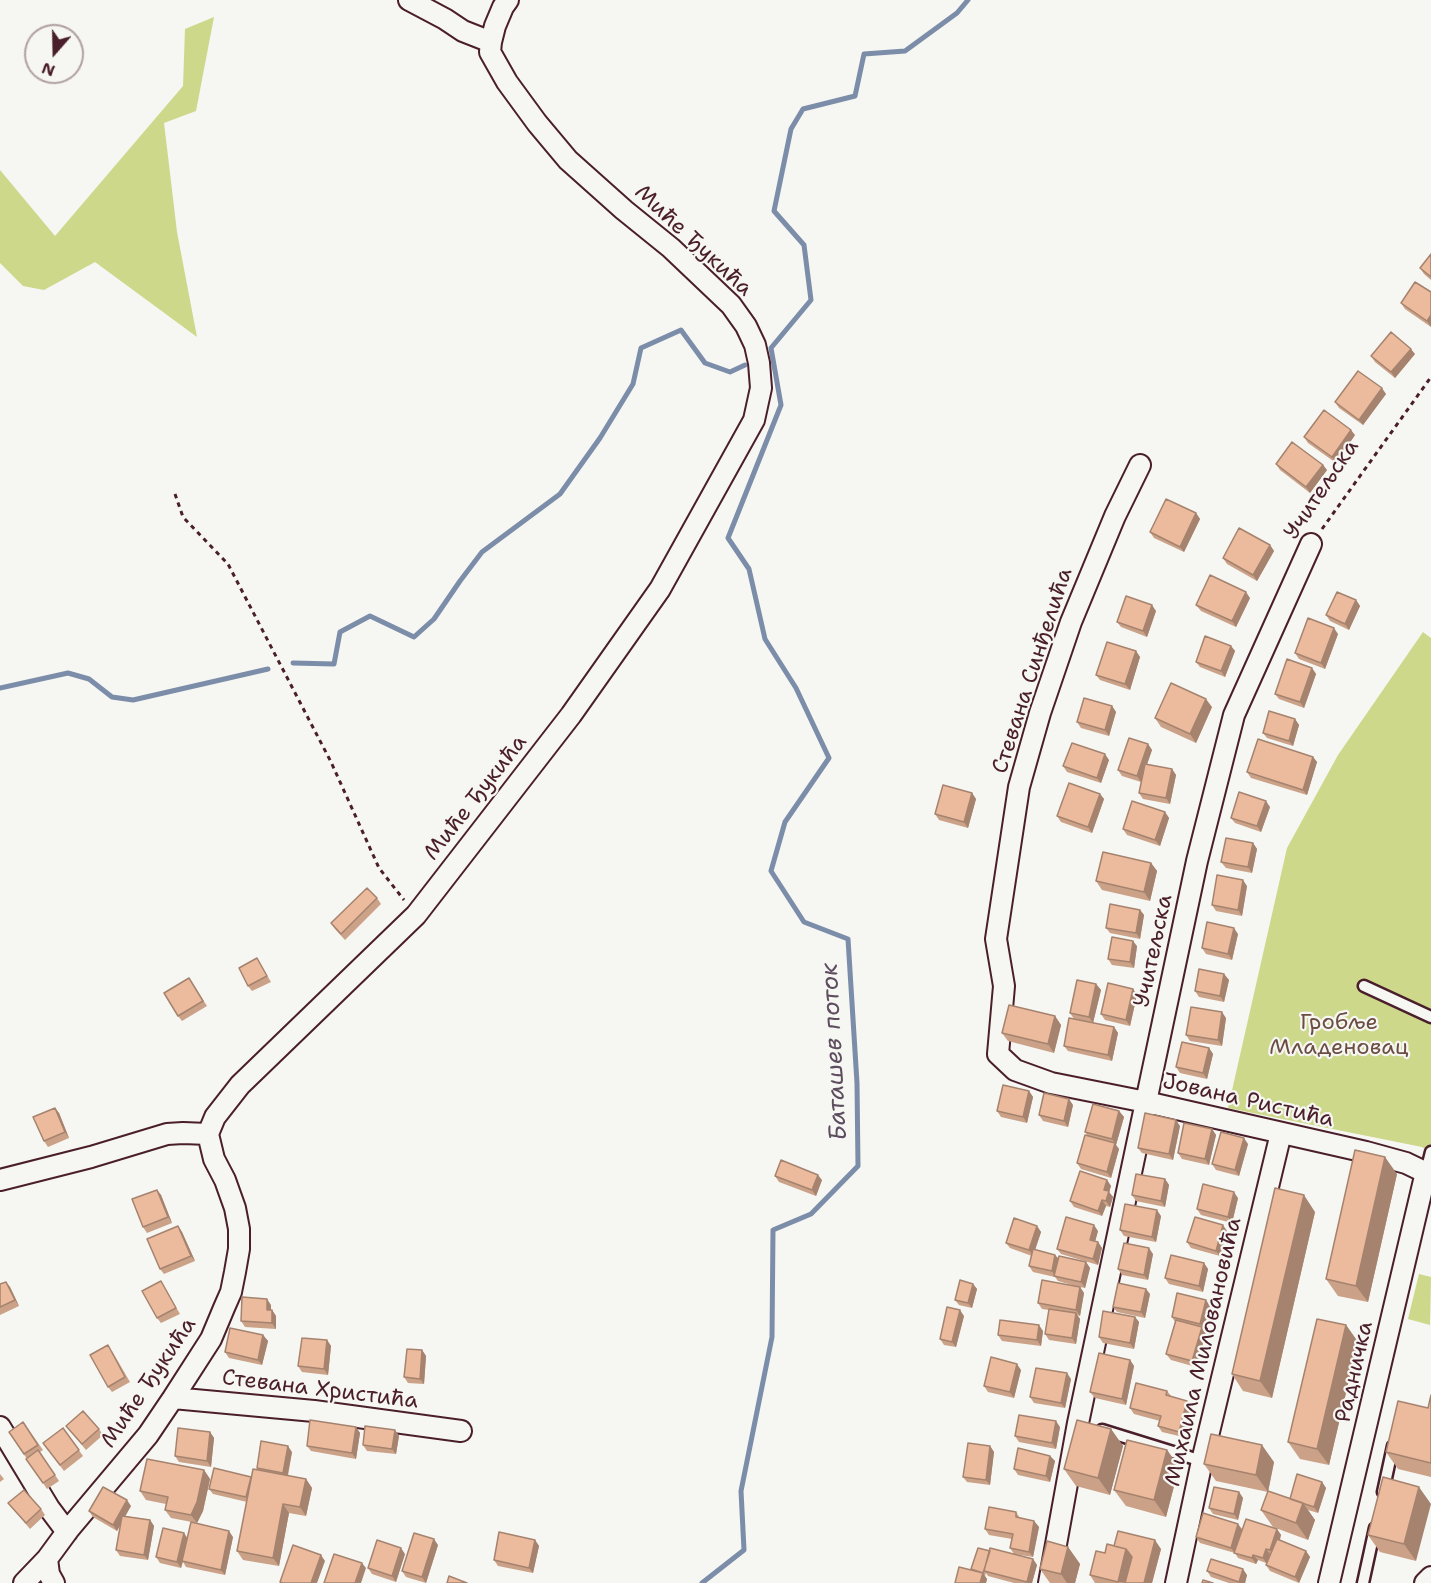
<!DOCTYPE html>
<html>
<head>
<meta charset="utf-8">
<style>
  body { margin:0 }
  #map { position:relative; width:1431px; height:1583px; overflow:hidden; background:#f6f6f2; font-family:"Shantell Sans",sans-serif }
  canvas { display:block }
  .north { position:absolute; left:24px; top:24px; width:60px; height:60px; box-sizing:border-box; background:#f6f6f2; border:2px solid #b1a0a2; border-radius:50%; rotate:200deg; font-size:16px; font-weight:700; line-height:24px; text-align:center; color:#4a1f2b }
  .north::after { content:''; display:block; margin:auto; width:21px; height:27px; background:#4a1f2b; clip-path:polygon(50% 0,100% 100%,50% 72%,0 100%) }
</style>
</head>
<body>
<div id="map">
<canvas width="1431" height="1583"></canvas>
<div class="north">N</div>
</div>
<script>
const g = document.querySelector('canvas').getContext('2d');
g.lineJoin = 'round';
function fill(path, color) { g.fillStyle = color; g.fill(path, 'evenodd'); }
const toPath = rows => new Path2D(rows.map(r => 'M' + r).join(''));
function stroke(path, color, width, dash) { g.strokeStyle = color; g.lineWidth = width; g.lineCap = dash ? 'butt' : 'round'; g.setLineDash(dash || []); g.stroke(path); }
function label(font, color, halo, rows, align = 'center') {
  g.font = font + ' "Shantell Sans",sans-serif'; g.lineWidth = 4.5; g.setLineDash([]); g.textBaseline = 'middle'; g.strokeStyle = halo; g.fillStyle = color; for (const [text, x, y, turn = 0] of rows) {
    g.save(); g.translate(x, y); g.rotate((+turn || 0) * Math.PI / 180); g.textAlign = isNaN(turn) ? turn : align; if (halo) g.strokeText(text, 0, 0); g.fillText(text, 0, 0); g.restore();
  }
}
fill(toPath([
  [214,17,196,111,164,123,177,232,197,337,95,262,44,290,23,286,0,263,0,170,55,236,183,86,185,29],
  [1423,632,1431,638,1431,1153,1422,1147,1228,1108,1287,848,1338,755],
  [1419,1274,1431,1277,1430,1325,1408,1319]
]), '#cdd88b');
stroke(toPath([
  [293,663,334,664,340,632,370,616,414,637,434,619,460,581,482,552,560,494,600,438,633,384,641,348,681,330,705,363,730,372,745,365],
  [0,688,68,673,89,679,112,697,133,700,268,669],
  [702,1583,744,1550,741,1491,772,1337,773,1230,811,1214,858,1166,857,1083,848,939,804,922,771,871,785,822,829,758,796,688,765,639,749,569,728,538,781,405,771,348,811,300,804,245,774,211,791,129,803,109,855,96,864,54,905,51,957,13,968,0]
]), '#7b8da8', 5);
const service = toPath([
  [1364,986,1431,1017],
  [1426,1172,1431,1152],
  [1102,1430,1202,1461],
  [1383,1492,1393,1446],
  [1363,1583,1375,1528]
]);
const minor = toPath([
  [409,0,445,19,463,31,491,42],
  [1140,465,1115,516,1071,622,1040,713,1019,787,996,939,1004,986,998,1054,1015,1070,1051,1083,1146,1102,1366,1152,1406,1163,1431,1175],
  [0,1180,91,1157,167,1134,183,1133,208,1134],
  [173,1398,314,1411,461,1431],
  [0,1427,49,1508,67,1532],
  [47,1559,49,1574,54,1583],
  [24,1583,47,1559,69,1529,148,1435,173,1398,211,1339,224,1308,231,1292,235,1272,239,1249,239,1229,235,1208,225,1180,214,1159,208,1134,215,1117,240,1085,416,915,571,715,660,589,754,420,761,388,759,363,755,345,746,326,731,305,671,248,624,210,568,160,537,123,507,82,490,52,491,42,495,26,503,7,508,0],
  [1049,1583,1078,1423,1197,861,1234,715,1311,544],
  [1176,1583,1202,1461,1281,1133],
  [1329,1583,1426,1172],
  [1425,1583,1431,1577]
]);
stroke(service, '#4a1f2b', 15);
stroke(minor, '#4a1f2b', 24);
stroke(toPath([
  [175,494,183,517,228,564,331,762,379,868,404,900],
  [1322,529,1431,377]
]), '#4a1f2b', 3, [4.5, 4.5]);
stroke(service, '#f6f6f2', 10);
stroke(minor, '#f6f6f2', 20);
fill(toPath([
  [1431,254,1431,280,1424,274,1420,268],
  [1415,282,1431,327,1405,309,1401,303],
  [1415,354,1395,378,1375,362,1371,356],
  [1386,394,1363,425,1339,408,1335,402],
  [1355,435,1336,463,1308,443,1304,437],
  [1276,464,1323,465,1327,470,1310,493,1280,470],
  [1196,513,1200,519,1184,552,1154,538,1150,532],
  [1270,545,1274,551,1257,581,1227,564,1223,558],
  [1250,598,1236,627,1201,611,1196,605],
  [1356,600,1360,606,1349,630,1330,621,1326,615],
  [1156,611,1147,637,1121,627,1117,622],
  [1338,634,1325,669,1299,659,1295,653],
  [1231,646,1235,651,1225,677,1200,667,1196,662],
  [1136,651,1140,657,1130,690,1100,680,1096,675],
  [1312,668,1316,674,1304,708,1279,699,1275,694],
  [1112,706,1116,712,1109,736,1081,728,1077,722],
  [1212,707,1196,743,1161,727,1155,718],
  [1295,719,1299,725,1293,746,1267,738,1263,733],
  [1148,744,1152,750,1147,764,1172,769,1176,775,1170,804,1143,799,1139,793,1143,777,1141,782,1122,776,1118,770],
  [1313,757,1317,762,1307,795,1251,778,1247,772],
  [1109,760,1101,783,1067,772,1063,766],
  [972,793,976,799,968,828,939,820,935,814],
  [1100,794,1104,799,1092,833,1061,822,1057,816],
  [1270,807,1261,832,1235,823,1231,818],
  [1165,812,1169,818,1160,846,1127,835,1123,829],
  [1253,843,1257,849,1252,873,1226,868,1221,862],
  [1151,863,1157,871,1150,901,1102,890,1096,881],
  [1247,886,1242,916,1216,911,1212,905],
  [377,898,381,904,345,940,335,929,331,923],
  [1140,910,1144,915,1140,939,1110,933,1106,928],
  [1238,934,1232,960,1206,954,1202,948],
  [1137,946,1134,968,1112,965,1108,959],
  [257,958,271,982,252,991,248,986],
  [1224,974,1229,980,1224,1002,1199,997,1195,991],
  [189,978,207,1006,182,1021,178,1016],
  [1096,984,1101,990,1093,1023,1114,1027,1118,1033,1112,1061,1068,1051,1064,1046,1074,1019,1070,1013],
  [1133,989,1137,995,1130,1026,1105,1020,1101,1014],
  [1055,1016,1061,1025,1054,1053,1008,1041,1002,1033],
  [1226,1018,1222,1046,1190,1041,1186,1035],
  [1209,1048,1213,1054,1207,1079,1180,1073,1176,1067],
  [1029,1091,1033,1097,1027,1123,1001,1117,997,1111],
  [1073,1105,1068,1127,1043,1121,1039,1115],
  [55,1108,59,1113,69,1138,48,1147,44,1141],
  [1119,1111,1124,1117,1116,1145,1119,1149,1111,1178,1081,1169,1077,1163,1087,1135,1085,1132],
  [1180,1126,1173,1160,1142,1153,1138,1148],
  [1212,1129,1216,1135,1209,1165,1182,1159,1178,1153],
  [1248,1144,1239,1176,1216,1170,1212,1164],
  [1397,1174,1368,1302,1338,1296,1326,1279],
  [775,1176,822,1180,816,1196,779,1182],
  [1165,1179,1169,1185,1165,1207,1136,1201,1132,1195],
  [1107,1180,1111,1186,1109,1192,1113,1197,1110,1207,1106,1206,1102,1216,1074,1207,1070,1201],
  [157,1190,161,1195,172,1223,147,1233,143,1227],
  [1238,1198,1232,1223,1201,1215,1197,1209],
  [1315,1212,1272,1398,1243,1391,1232,1374],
  [1161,1216,1156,1242,1124,1236,1120,1230],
  [178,1226,182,1232,195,1261,164,1274,160,1269],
  [1037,1226,1041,1232,1035,1250,1055,1255,1058,1259,1086,1262,1090,1268,1085,1288,1080,1287,1084,1293,1080,1316,1077,1315,1080,1319,1076,1344,1049,1340,1045,1334,1049,1310,1042,1309,1038,1303,1079,1287,1058,1281,1055,1277,1033,1272,1029,1266,1032,1256,1010,1248,1006,1243],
  [1098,1231,1095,1241,1098,1242,1102,1248,1098,1265,1061,1254,1057,1249],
  [1227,1231,1220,1256,1191,1248,1187,1242],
  [1153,1254,1148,1280,1122,1275,1118,1269],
  [1204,1263,1208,1269,1203,1292,1169,1284,1165,1278],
  [161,1281,180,1314,161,1323,157,1318],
  [6,1282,10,1287,19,1306,0,1315,0,1284],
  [973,1284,977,1289,972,1308,959,1305,955,1300],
  [1150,1294,1145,1318,1117,1312,1113,1307],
  [271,1305,271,1310,272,1310,276,1316,276,1329,245,1327,241,1321],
  [1210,1306,1204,1329,1203,1329,1206,1333,1196,1367,1171,1360,1166,1354,1175,1322,1172,1317],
  [964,1316,956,1347,944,1345,940,1339],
  [1135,1317,1139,1322,1134,1349,1103,1343,1099,1337],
  [1346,1325,1358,1342,1329,1465,1300,1459,1288,1442],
  [1043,1331,1041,1346,1002,1341,998,1335],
  [263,1335,268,1341,262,1365,229,1358,225,1352],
  [327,1340,331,1346,328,1375,302,1372,298,1366],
  [422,1350,426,1356,424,1384,408,1383,404,1377],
  [112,1351,130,1382,112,1392,108,1387],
  [1130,1360,1134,1366,1126,1405,1095,1398,1090,1392],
  [1021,1370,1014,1398,988,1392,984,1386],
  [1071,1379,1065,1408,1034,1403,1030,1397],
  [1167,1391,1172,1397,1191,1407,1183,1437,1162,1432,1158,1426,1160,1421,1134,1414,1130,1408],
  [1431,1395,1431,1477,1398,1469,1386,1452,1428,1408],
  [23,1422,43,1450,40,1452,59,1481,47,1489,9,1432],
  [66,1426,99,1429,103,1435,86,1450],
  [356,1427,360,1433,356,1459,311,1451,307,1446],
  [1060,1427,1056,1449,1019,1442,1015,1436],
  [63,1428,83,1456,64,1471,43,1443],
  [1111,1429,1123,1446,1110,1495,1076,1486,1064,1469],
  [395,1430,399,1436,396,1454,367,1451,363,1445],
  [210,1432,214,1438,211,1467,179,1462,175,1456],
  [990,1446,994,1452,990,1485,967,1482,963,1477],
  [1167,1450,1179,1467,1166,1517,1126,1506,1114,1490],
  [292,1452,288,1476,306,1479,312,1488,306,1516,289,1513,279,1566,243,1560,237,1551,247,1502,213,1494,209,1489,251,1478,258,1470,257,1468],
  [1050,1456,1055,1461,1050,1482,1018,1475,1014,1469],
  [1274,1462,1268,1492,1216,1481,1204,1464],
  [204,1470,210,1479,203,1511,197,1523,171,1518,165,1510,166,1504,146,1500,140,1491],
  [0,1474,4,1479,0,1482],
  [1383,1477,1416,1561,1380,1552,1368,1535],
  [1322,1482,1326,1488,1318,1513,1308,1510,1315,1520,1308,1540,1273,1527,1261,1510,1290,1499],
  [1239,1492,1243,1498,1238,1520,1213,1514,1209,1508],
  [8,1503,41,1509,45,1515,30,1529],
  [131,1506,125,1516,150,1520,154,1526,148,1560,120,1556,116,1550,120,1525,117,1531,93,1517,89,1511],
  [1016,1512,1020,1518,1034,1521,1039,1527,1033,1557,1014,1554,1010,1548,1012,1539,989,1535,985,1529],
  [1238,1524,1242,1529,1277,1529,1281,1535,1280,1540,1306,1551,1310,1557,1299,1583,1270,1571,1266,1565,1266,1563,1258,1560,1256,1564,1238,1558,1235,1553,1200,1543,1196,1537],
  [233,1537,225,1575,186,1567,183,1562,181,1568,160,1563,156,1557,188,1538],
  [535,1540,539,1546,533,1573,498,1566,494,1560],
  [438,1545,426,1583,406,1577,402,1571],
  [1114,1546,1161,1549,1152,1583,1095,1583,1090,1575,1105,1553],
  [1068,1547,1080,1564,1075,1583,1050,1583,1040,1569],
  [990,1551,1033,1559,1037,1565,1032,1583,1014,1583,988,1576,986,1573,985,1576,984,1575,987,1579,986,1583,955,1583,972,1570],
  [405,1554,396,1582,372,1574,368,1568],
  [1207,1571,1247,1575,1245,1583,1229,1583,1211,1577]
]), '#cba187');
fill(toPath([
  [1431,315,1431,327,1427,321],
  [1411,349,1415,354,1395,378,1391,372],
  [1382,388,1386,394,1363,425,1359,420],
  [1351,430,1355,435,1336,463,1332,457],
  [1323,465,1327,470,1310,493,1306,487],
  [1196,513,1200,519,1184,552,1180,547],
  [1270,545,1274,551,1257,581,1253,575],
  [1246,592,1250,598,1236,627,1232,621],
  [1356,600,1360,606,1349,630,1345,624],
  [1152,605,1156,611,1147,637,1143,631],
  [1334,628,1338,634,1325,669,1321,663],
  [1231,646,1235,651,1225,677,1221,671],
  [1136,651,1140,657,1130,690,1125,684],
  [1312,668,1316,674,1304,708,1300,702],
  [1206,699,1212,707,1196,743,1190,734],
  [1112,706,1116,712,1109,736,1105,730],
  [1295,719,1299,725,1293,746,1289,741],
  [1148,744,1152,750,1141,782,1137,776],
  [1105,754,1109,760,1101,783,1097,778],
  [1313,757,1317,762,1307,795,1303,790],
  [1172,769,1176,775,1170,804,1166,798],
  [972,793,976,799,968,828,964,822],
  [1100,794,1104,799,1092,833,1088,827],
  [1266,801,1270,807,1261,832,1257,826],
  [1165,812,1169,818,1160,846,1155,840],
  [1253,843,1257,849,1252,873,1248,867],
  [1151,863,1157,871,1150,901,1144,892],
  [1243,880,1247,886,1242,916,1238,910],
  [1140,910,1144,915,1140,939,1136,933],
  [1234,928,1238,934,1232,960,1228,954],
  [1133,941,1137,946,1134,968,1130,962],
  [1224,974,1229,980,1224,1002,1220,996],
  [1096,984,1101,990,1093,1023,1089,1017],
  [1133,989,1137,995,1130,1026,1126,1020],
  [1222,1012,1226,1018,1222,1046,1218,1040],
  [1055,1016,1061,1025,1054,1053,1048,1044],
  [1114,1027,1118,1033,1112,1061,1108,1055],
  [1209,1048,1213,1054,1207,1079,1203,1073],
  [1029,1091,1033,1097,1027,1123,1023,1117],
  [1069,1099,1073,1105,1068,1127,1064,1121],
  [55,1108,59,1113,69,1138,65,1132],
  [1119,1111,1124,1117,1116,1145,1119,1149,1111,1178,1107,1172,1115,1143,1112,1139],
  [1176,1120,1180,1126,1173,1160,1169,1154],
  [1212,1129,1216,1135,1209,1165,1205,1159],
  [1244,1138,1248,1144,1239,1176,1235,1170],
  [1385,1157,1397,1174,1368,1302,1356,1286],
  [818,1175,822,1180,816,1196,812,1190],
  [1165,1179,1169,1185,1165,1207,1161,1201],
  [1107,1180,1111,1186,1109,1192,1113,1197,1110,1207,1106,1201,1104,1190],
  [157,1190,161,1195,172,1223,168,1217],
  [1234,1192,1238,1198,1232,1223,1228,1217],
  [1304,1195,1315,1212,1272,1398,1260,1381],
  [1102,1200,1106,1206,1102,1216,1098,1211],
  [1157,1210,1161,1216,1156,1242,1152,1237],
  [1094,1225,1098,1231,1094,1246,1090,1240],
  [1223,1225,1227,1231,1220,1256,1216,1251],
  [178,1226,182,1232,195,1261,191,1256],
  [1037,1226,1041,1232,1033,1256,1029,1250],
  [1098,1242,1102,1248,1098,1265,1093,1259],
  [1149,1248,1153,1254,1148,1280,1144,1275],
  [1055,1255,1060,1260,1055,1276,1052,1271],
  [1086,1262,1090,1268,1085,1288,1081,1282],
  [1204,1263,1208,1269,1203,1292,1199,1286],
  [6,1282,10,1287,19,1306,15,1300],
  [973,1284,977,1289,972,1308,968,1303],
  [1080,1287,1084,1293,1080,1316,1076,1310],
  [1146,1289,1150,1294,1145,1318,1141,1312],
  [267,1299,271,1305,271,1315,267,1310],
  [1206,1300,1210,1306,1204,1329,1200,1324],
  [272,1310,276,1316,276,1329,272,1323],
  [960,1310,964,1316,956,1347,952,1342],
  [1076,1313,1080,1319,1076,1344,1072,1338],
  [1135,1317,1139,1322,1134,1349,1130,1343],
  [1039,1325,1043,1331,1041,1346,1037,1340],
  [1346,1325,1358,1342,1329,1465,1317,1449],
  [1202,1327,1206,1333,1196,1367,1192,1361],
  [263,1335,268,1341,262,1365,258,1360],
  [327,1340,331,1346,328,1375,324,1369],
  [422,1350,426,1356,424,1384,420,1379],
  [1130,1360,1134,1366,1126,1405,1122,1399],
  [1017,1364,1021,1370,1014,1398,1010,1392],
  [1067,1373,1071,1379,1065,1408,1061,1403],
  [1187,1401,1191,1407,1183,1437,1179,1432],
  [1056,1421,1060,1427,1056,1449,1052,1443],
  [356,1427,360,1433,356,1459,352,1453],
  [1111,1429,1123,1446,1110,1495,1098,1478],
  [395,1430,399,1436,396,1454,392,1449],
  [210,1432,214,1438,211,1467,207,1461],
  [1262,1445,1274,1462,1268,1492,1256,1475],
  [288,1446,292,1452,287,1478,283,1473],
  [990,1446,994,1452,990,1485,986,1480],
  [1167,1450,1179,1467,1166,1517,1154,1500],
  [1050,1456,1055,1461,1050,1482,1046,1476],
  [204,1470,210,1479,203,1511,197,1523,191,1515],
  [306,1479,312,1488,306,1516,300,1507],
  [1322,1482,1326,1488,1318,1513,1314,1507],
  [1419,1487,1431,1504,1416,1561,1404,1544],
  [1239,1492,1243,1498,1238,1520,1234,1514],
  [127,1500,131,1506,117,1531,113,1525],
  [1303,1503,1315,1520,1308,1540,1296,1523],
  [283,1504,289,1513,279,1566,273,1558],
  [150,1520,154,1526,148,1560,144,1555],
  [1034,1521,1039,1527,1033,1557,1029,1552],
  [1238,1524,1242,1530,1235,1553,1231,1548],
  [1277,1529,1281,1535,1274,1556,1270,1550],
  [229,1531,233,1537,225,1575,221,1570],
  [184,1533,188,1539,181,1568,177,1562],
  [434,1539,438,1545,426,1583,422,1577],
  [535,1540,539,1546,533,1573,529,1568],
  [1155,1540,1161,1549,1152,1583,1144,1583],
  [1068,1547,1080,1564,1075,1583,1067,1583,1061,1574],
  [401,1548,405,1554,396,1582,392,1576],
  [1126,1549,1138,1566,1134,1583,1118,1582],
  [1266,1549,1270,1554,1267,1564,1263,1558],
  [1306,1551,1310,1557,1299,1583,1295,1577],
  [321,1555,325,1561,317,1583,311,1583],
  [1253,1555,1258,1560,1256,1564,1252,1558],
  [1033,1559,1037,1565,1032,1583,1028,1583,1027,1582],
  [362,1563,366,1568,361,1583,355,1583],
  [1243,1569,1247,1575,1245,1583,1240,1583,1239,1582],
  [983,1573,987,1579,986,1583,980,1583]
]), '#a5836e');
const building = toPath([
  [1431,254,1431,277,1420,268,1431,254],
  [1415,282,1431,292,1431,315,1427,321,1401,303,1415,282],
  [1391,332,1411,349,1391,372,1371,356,1391,332],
  [1358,371,1382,388,1359,420,1335,402,1358,371],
  [1324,410,1351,430,1332,457,1304,437,1324,410],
  [1292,442,1323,465,1306,487,1276,464,1292,442],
  [1166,499,1196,513,1180,547,1150,532,1166,499],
  [1239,528,1270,545,1253,575,1223,558,1239,528],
  [1210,575,1246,592,1232,621,1196,605,1210,575],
  [1337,592,1356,600,1345,624,1326,615,1337,592],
  [1126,596,1152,605,1143,631,1117,622,1126,596],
  [1308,618,1334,628,1321,663,1295,653,1308,618],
  [1205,636,1231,646,1221,671,1196,662,1205,636],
  [1107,642,1136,651,1125,684,1096,675,1107,642],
  [1287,659,1312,668,1300,702,1275,694,1287,659],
  [1171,683,1206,699,1190,734,1155,718,1171,683],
  [1084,698,1112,706,1105,730,1077,722,1084,698],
  [1269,711,1295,719,1289,741,1263,733,1269,711],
  [1129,738,1148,744,1137,776,1118,770,1129,738],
  [1258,739,1313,757,1303,790,1247,772,1258,739],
  [1072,743,1105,754,1097,778,1063,766,1072,743],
  [1145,764,1172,769,1166,798,1139,793,1145,764],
  [1069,783,1100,794,1088,827,1057,816,1069,783],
  [943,785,972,793,964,822,935,814,943,785],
  [1239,792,1266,801,1257,826,1231,818,1239,792],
  [1132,801,1165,812,1155,840,1123,829,1132,801],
  [1226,838,1253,843,1248,867,1221,862,1226,838],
  [1103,852,1151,863,1144,892,1096,881,1103,852],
  [1217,875,1243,880,1238,910,1212,905,1217,875],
  [367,888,377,898,341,934,331,923,367,888],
  [1110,904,1140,910,1136,933,1106,928,1110,904],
  [1207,922,1234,928,1228,954,1202,948,1207,922],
  [1112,937,1133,941,1130,962,1108,959,1112,937],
  [257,958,267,976,248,986,239,968,257,958],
  [1199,969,1224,974,1220,996,1195,991,1199,969],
  [189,978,203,1001,178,1016,164,993,189,978],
  [1077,980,1096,984,1089,1017,1070,1013,1077,980],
  [1108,983,1133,989,1126,1020,1101,1014,1108,983],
  [1009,1005,1055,1016,1048,1044,1002,1033,1009,1005],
  [1191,1007,1222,1012,1218,1040,1186,1035,1191,1007],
  [1069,1018,1114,1027,1108,1055,1064,1046,1069,1018],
  [1182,1042,1209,1048,1203,1073,1176,1067,1182,1042],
  [1003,1085,1029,1091,1023,1117,997,1111,1003,1085],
  [1044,1093,1069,1099,1064,1121,1039,1115,1044,1093],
  [1093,1104,1119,1111,1112,1139,1085,1132,1093,1104],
  [55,1108,65,1132,44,1141,33,1117,55,1108],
  [1145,1113,1176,1120,1169,1154,1138,1148,1145,1113],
  [1184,1123,1212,1129,1205,1159,1178,1153,1184,1123],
  [1221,1132,1244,1138,1235,1170,1212,1164,1221,1132],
  [1085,1135,1115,1143,1107,1172,1077,1163,1085,1135],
  [1355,1150,1385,1157,1356,1286,1326,1279,1355,1150],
  [781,1160,818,1175,812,1190,775,1176,781,1160],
  [1080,1171,1107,1180,1104,1190,1109,1191,1106,1201,1102,1200,1098,1211,1070,1201,1080,1171],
  [1136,1174,1165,1179,1161,1201,1132,1195,1136,1174],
  [1203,1184,1234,1192,1228,1217,1197,1209,1203,1184],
  [1275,1188,1304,1195,1260,1381,1232,1374,1275,1188],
  [157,1190,168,1217,143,1227,132,1199,157,1190],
  [1125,1204,1157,1210,1152,1237,1120,1230,1125,1204],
  [1066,1217,1094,1225,1090,1240,1098,1242,1093,1259,1057,1249,1066,1217],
  [1195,1217,1223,1225,1216,1251,1187,1242,1195,1217],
  [1014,1218,1037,1226,1029,1250,1006,1243,1014,1218],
  [178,1226,191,1256,160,1269,147,1239,178,1226],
  [1124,1243,1149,1248,1144,1275,1118,1269,1124,1243],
  [1033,1249,1055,1255,1052,1271,1029,1266,1033,1249],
  [1171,1255,1204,1263,1199,1286,1165,1278,1171,1255],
  [1059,1256,1086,1262,1081,1282,1054,1276,1059,1256],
  [960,1280,973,1284,968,1303,955,1300,960,1280],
  [1042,1280,1080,1287,1076,1310,1038,1303,1042,1280],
  [161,1281,176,1308,157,1318,142,1291,161,1281],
  [6,1282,15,1300,0,1307,0,1284,6,1282],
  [1118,1283,1146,1289,1141,1312,1113,1307,1118,1283],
  [1177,1293,1206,1300,1200,1324,1172,1317,1177,1293],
  [242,1297,267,1299,267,1310,272,1310,272,1323,241,1321,242,1297],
  [947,1307,960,1310,952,1342,940,1339,947,1307],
  [1049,1309,1076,1313,1072,1338,1045,1334,1049,1309],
  [1103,1311,1135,1317,1130,1343,1099,1337,1103,1311],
  [1317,1319,1346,1325,1317,1449,1288,1442,1317,1319],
  [1000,1320,1039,1325,1037,1340,998,1335,1000,1320],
  [1176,1320,1202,1327,1192,1361,1166,1354,1176,1320],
  [230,1328,263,1335,258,1360,225,1352,230,1328],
  [302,1338,327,1340,324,1369,298,1366,302,1338],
  [108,1345,125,1377,108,1387,90,1355,108,1345],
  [407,1349,422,1350,420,1379,404,1377,407,1349],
  [1099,1353,1130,1360,1122,1399,1090,1392,1099,1353],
  [991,1357,1017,1364,1010,1392,984,1386,991,1357],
  [1036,1368,1067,1373,1061,1403,1030,1397,1036,1368],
  [1136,1383,1167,1391,1166,1395,1187,1401,1179,1432,1158,1426,1161,1416,1130,1408,1136,1383],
  [1431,1395,1431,1463,1386,1452,1398,1401,1428,1408,1431,1395],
  [83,1411,99,1429,82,1444,66,1426,83,1411],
  [1019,1415,1056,1421,1052,1443,1015,1436,1019,1415],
  [310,1420,356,1427,352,1453,307,1446,310,1420],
  [1077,1420,1111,1429,1098,1478,1064,1469,1077,1420],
  [23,1422,38,1445,24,1454,9,1432,23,1422],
  [365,1426,395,1430,392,1449,363,1445,365,1426],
  [63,1428,79,1450,60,1465,43,1443,63,1428],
  [178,1428,210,1432,207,1461,175,1456,178,1428],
  [1211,1434,1262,1445,1256,1475,1204,1464,1211,1434],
  [1127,1440,1167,1450,1154,1500,1114,1490,1127,1440],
  [261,1441,288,1446,283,1473,257,1468,261,1441],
  [968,1443,990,1446,986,1480,963,1477,968,1443],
  [1018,1448,1050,1456,1046,1476,1014,1469,1018,1448],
  [38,1450,55,1475,43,1483,26,1459,38,1450],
  [147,1459,204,1470,197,1502,191,1515,165,1510,168,1497,140,1491,147,1459],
  [214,1468,251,1477,246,1497,209,1489,214,1468],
  [253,1469,306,1479,300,1507,283,1504,273,1558,237,1551,253,1469],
  [1297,1474,1322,1482,1314,1507,1290,1499,1297,1474],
  [1383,1477,1419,1487,1404,1544,1368,1535,1383,1477],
  [103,1487,127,1500,113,1525,89,1511,103,1487],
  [1214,1487,1239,1492,1234,1514,1209,1508,1214,1487],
  [24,1490,41,1509,26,1523,8,1503,24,1490],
  [1268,1491,1303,1503,1296,1523,1261,1510,1268,1491],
  [989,1507,1016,1512,1016,1517,1034,1521,1029,1552,1010,1548,1013,1534,985,1529,989,1507],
  [1203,1513,1238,1524,1231,1548,1196,1537,1203,1513],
  [122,1516,150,1520,144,1555,116,1550,122,1516],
  [1246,1519,1277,1529,1270,1550,1266,1549,1263,1558,1253,1555,1252,1558,1234,1553,1246,1519],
  [191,1522,229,1531,221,1570,182,1561,191,1522],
  [163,1528,184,1533,177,1562,156,1557,163,1528],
  [1118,1531,1155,1540,1144,1583,1125,1583,1132,1557,1126,1549,1114,1546,1118,1531],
  [499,1532,535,1540,529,1568,494,1560,499,1532],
  [414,1533,434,1539,422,1577,402,1571,414,1533],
  [1277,1539,1306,1551,1295,1577,1266,1565,1277,1539],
  [377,1540,401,1548,392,1576,368,1568,377,1540],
  [1047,1541,1068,1547,1061,1574,1040,1569,1047,1541],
  [1107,1544,1126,1549,1118,1582,1090,1575,1096,1551,1105,1553,1107,1544],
  [293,1545,321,1555,311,1583,283,1583,280,1582,293,1545],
  [978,1548,990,1551,983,1573,971,1569,978,1548],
  [990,1548,1033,1559,1027,1582,984,1571,990,1548],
  [334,1554,362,1563,355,1583,324,1583,334,1554],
  [1211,1559,1243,1569,1239,1582,1207,1571,1211,1559],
  [959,1567,983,1573,980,1583,955,1583,959,1567],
  [449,1576,467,1583,447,1583,449,1576],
  [1203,1580,1213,1583,1202,1583,1203,1580]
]);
fill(building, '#ecbb9d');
stroke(building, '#a5836e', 1.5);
label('22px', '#4a1f2b', '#f6f6f2', [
  ["Миће Ђукића",693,241,43],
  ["Учитељска",1322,490,-56],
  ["Стевана Синђелића",1033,671,-72],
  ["Миће Ђукића",476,798,-52],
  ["Учитељска",1154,951,-78],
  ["Јована Ристића",1248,1101,13],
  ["Михаила Миловановића",1204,1352,-77],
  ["Радничка",1355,1372,-77],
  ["Миће Ђукића",149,1383,-56],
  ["Стевана Христића",320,1390,7]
]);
label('22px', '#6b4d43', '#f6f6f2', [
  ["Гробље",1339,1023],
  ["Младеновац",1339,1048]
]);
label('italic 24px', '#5e4d5f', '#f6f6f2', [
  ["Баташев поток",835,1052,-93]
]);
</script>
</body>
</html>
